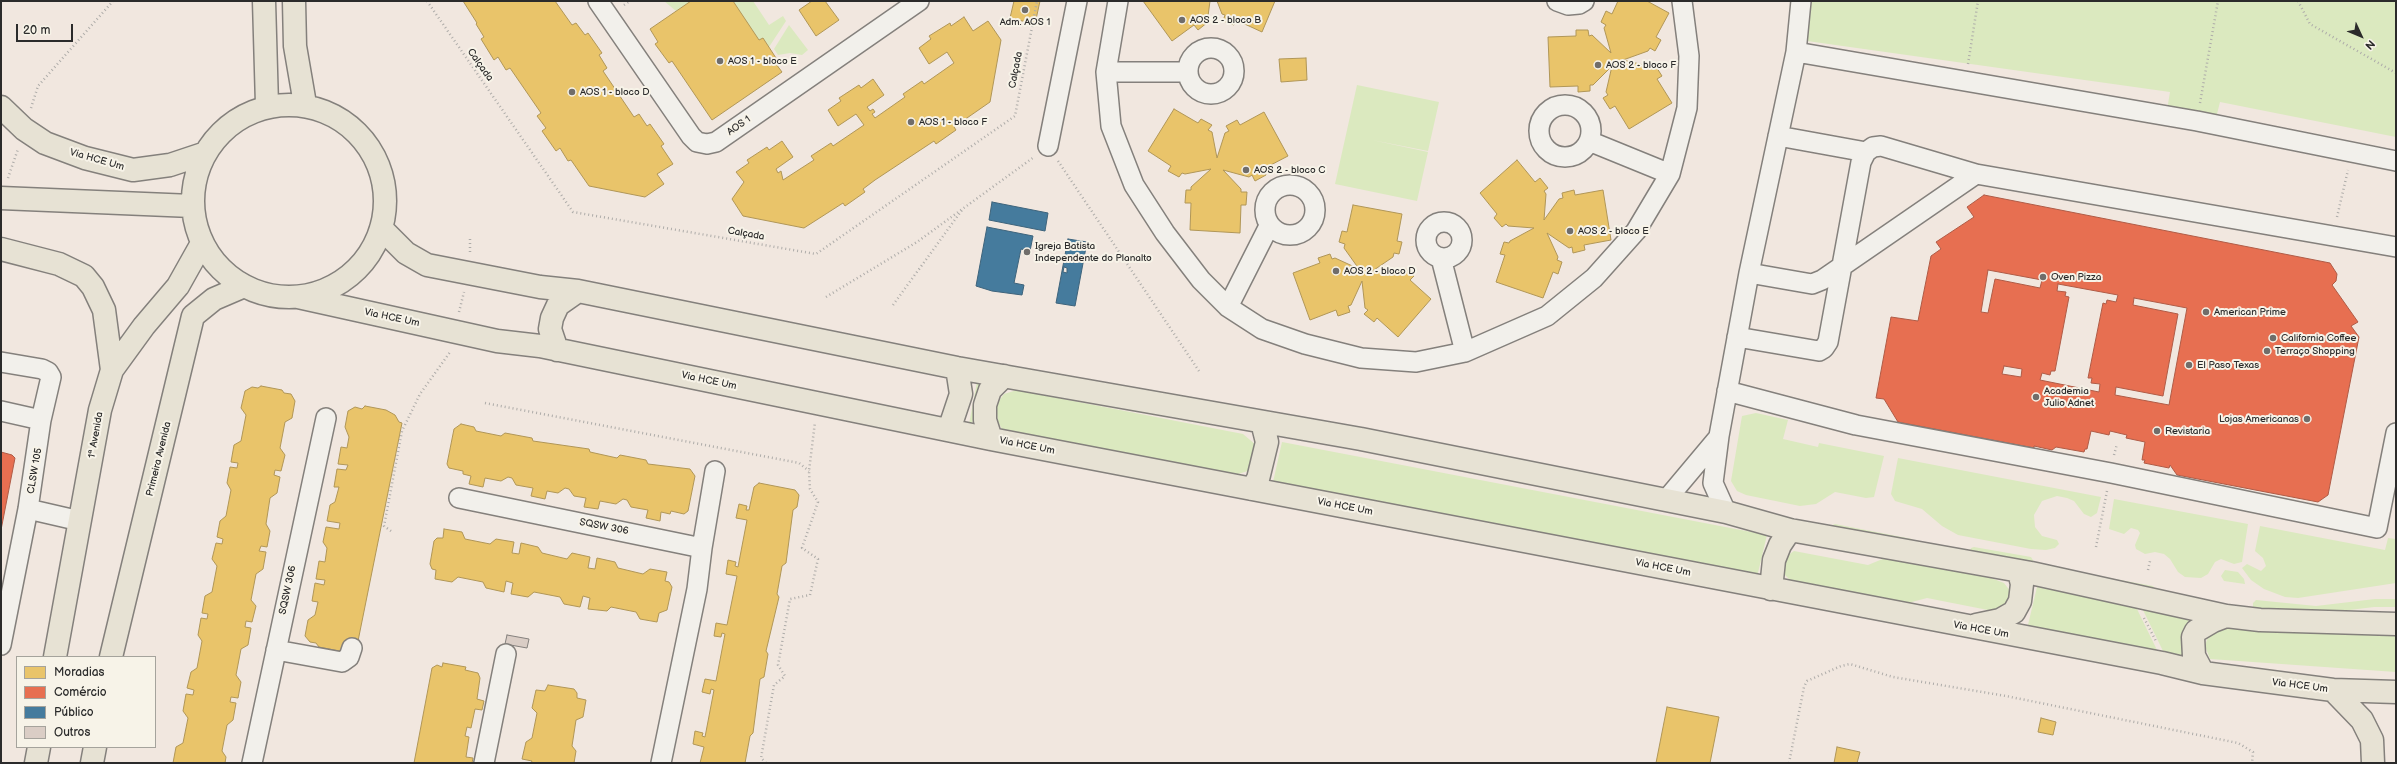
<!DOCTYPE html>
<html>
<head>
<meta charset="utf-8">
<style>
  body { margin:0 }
  #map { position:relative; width:2397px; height:764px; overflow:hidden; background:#f1e7df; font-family:"Balsamiq Sans",sans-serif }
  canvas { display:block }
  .frame { position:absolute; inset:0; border:2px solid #2b2b2b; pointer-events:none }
  .legend { position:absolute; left:16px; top:656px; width:140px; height:92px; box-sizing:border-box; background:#f7f3e8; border:1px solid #a5a39c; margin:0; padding:5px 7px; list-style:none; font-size:12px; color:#2b2b2b }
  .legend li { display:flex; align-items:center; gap:8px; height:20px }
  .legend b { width:20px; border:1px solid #a5a39c }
  .north { position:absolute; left:2341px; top:16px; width:40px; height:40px; -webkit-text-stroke:3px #f7f3e8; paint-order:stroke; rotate:134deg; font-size:11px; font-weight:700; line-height:16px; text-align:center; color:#2b2b2b }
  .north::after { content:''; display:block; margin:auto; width:14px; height:18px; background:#2b2b2b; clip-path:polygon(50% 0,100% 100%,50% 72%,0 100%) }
  .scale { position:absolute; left:16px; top:24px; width:57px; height:18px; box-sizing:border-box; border:2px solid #2b2b2b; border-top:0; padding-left:5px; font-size:12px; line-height:14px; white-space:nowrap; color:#2b2b2b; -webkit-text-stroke:3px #f7f3e8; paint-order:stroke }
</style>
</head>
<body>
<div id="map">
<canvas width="2397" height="764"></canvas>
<div class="frame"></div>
<ul class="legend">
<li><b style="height:11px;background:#e9c46a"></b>Moradias</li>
<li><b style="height:11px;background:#e76f51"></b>Comércio</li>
<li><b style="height:11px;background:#457b9d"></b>Público</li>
<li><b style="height:11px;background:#dacdc5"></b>Outros</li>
</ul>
<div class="north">N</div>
<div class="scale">20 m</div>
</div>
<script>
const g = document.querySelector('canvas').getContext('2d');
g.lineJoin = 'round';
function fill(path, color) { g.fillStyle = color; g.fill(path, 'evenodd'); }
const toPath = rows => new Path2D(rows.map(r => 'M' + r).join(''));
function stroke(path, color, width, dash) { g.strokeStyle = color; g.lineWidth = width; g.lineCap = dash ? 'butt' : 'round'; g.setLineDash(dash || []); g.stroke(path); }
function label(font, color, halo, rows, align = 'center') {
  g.font = font + ' "Balsamiq Sans",sans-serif'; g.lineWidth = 4; g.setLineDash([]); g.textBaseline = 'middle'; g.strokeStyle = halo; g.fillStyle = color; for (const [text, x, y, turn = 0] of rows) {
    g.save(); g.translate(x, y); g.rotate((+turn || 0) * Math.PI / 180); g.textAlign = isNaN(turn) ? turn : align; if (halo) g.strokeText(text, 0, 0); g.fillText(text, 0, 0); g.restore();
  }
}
fill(toPath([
  [664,1,691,1,676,11],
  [733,1,753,1,769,25,783,16,786,21,769,47,763,38,759,40],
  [1806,1,2396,1,2396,137,2220,102,2216,118,2167,110,2170,92,1800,40],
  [789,25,808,50,802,55,790,53,778,55,774,49],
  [1357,85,1439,102,1428,151,1372,140,1428,152,1417,201,1335,184],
  [977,382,980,383,972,424,969,424],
  [1017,390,1243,434,1256,445,1251,470,1235,475,1008,432,1002,429,998,422,996,405,1004,394],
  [1756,413,1788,420,1783,439,1818,447,1819,443,1884,456,1874,497,1866,498,1835,492,1816,504,1800,506,1746,495,1737,491,1731,481,1742,416],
  [1282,442,1767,535,1757,577,1273,482],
  [1898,458,2028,483,2101,497,2097,513,2091,517,2084,514,2074,501,2067,498,2057,496,2042,501,2034,515,2035,527,2042,536,2057,540,2059,544,2055,548,2046,550,2031,549,1958,535,1942,526,1922,509,1895,501,1891,494],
  [2114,499,2248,524,2242,562,2234,564,2221,559,2215,562,2208,574,2201,578,2185,577,2178,572,2170,559,2164,554,2155,552,2145,554,2136,549,2135,545,2140,533,2138,530,2131,528,2124,534,2109,529],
  [1835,524,1912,539,1915,542,1830,526],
  [2260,526,2385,550,2388,538,2396,539,2396,583,2298,598,2285,597,2264,589,2251,580,2242,568,2247,564,2261,571,2266,566,2263,558,2255,551],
  [1974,547,2031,557,2034,562,2032,564,1970,552,1971,548],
  [1794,551,1868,565,1885,558,1991,578,2004,583,2011,592,2013,600,1998,612,1927,598,1904,604,1791,581,1784,574,1784,558],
  [2225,570,2238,572,2244,579,2245,584,2224,581,2221,576],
  [2071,571,2153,586,2156,590],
  [2037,587,2189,617,2182,659,2027,629],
  [2136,607,2142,608,2163,651,2169,655,2156,653,2157,650],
  [2375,599,2396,599,2396,607,2374,607,2317,614,2253,607,2253,603,2256,600,2316,606],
  [2228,625,2396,630,2396,672,2210,659,2205,646,2210,630]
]), '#dbe9bf');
const homes = toPath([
  [463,1,555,1,572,25,576,23,585,35,588,33,602,53,599,55,607,68,603,71,634,117,639,114,647,126,650,124,664,144,661,146,673,164,657,174,664,184,645,197,589,186,571,160,568,161,560,148,556,151,542,131,546,128,537,116,541,113,510,68,506,70,498,57,494,60,481,39,484,37,476,24,477,23,463,1],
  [691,1,733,1,759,40,763,38,776,58,773,60,782,72,712,120,672,61,669,63,655,44,658,42,650,29,691,1],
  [812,1,825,1,839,20,816,36,799,10,812,1],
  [1014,1,1040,1,1035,24,1010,18,1014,1],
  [1143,1,1210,1,1208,16,1205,18,1208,22,1198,30,1194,25,1172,41,1143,1],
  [1217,1,1275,1,1262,32,1236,20,1234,25,1223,21,1225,15,1222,14,1217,1],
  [1618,1,1647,1,1669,13,1656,37,1661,40,1655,51,1650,48,1648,51,1623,60,1648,66,1650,68,1655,65,1662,76,1657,79,1672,103,1629,129,1615,106,1610,109,1603,98,1608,95,1606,92,1612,66,1593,85,1590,85,1590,91,1578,92,1578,86,1550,87,1548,37,1576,36,1576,30,1588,30,1589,36,1592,35,1611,53,1604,28,1606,25,1601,22,1606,11,1612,14,1618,1],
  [964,17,973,31,988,21,1001,40,990,102,954,127,956,130,936,144,934,141,875,180,863,189,865,192,845,206,843,203,804,228,743,216,732,199,744,182,736,172,749,163,747,160,767,147,769,150,782,141,793,157,776,169,778,173,781,171,783,180,814,160,811,156,831,143,833,146,864,125,856,114,838,126,828,110,841,101,839,98,859,85,861,88,873,79,884,95,867,107,870,111,873,109,875,112,872,114,875,118,905,97,903,94,922,81,924,84,954,63,947,52,929,64,919,48,931,39,929,36,950,23,951,26,964,17],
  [1306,58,1307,80,1281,82,1279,59,1306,58],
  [1174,109,1198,123,1201,119,1212,125,1208,130,1212,132,1217,158,1225,133,1229,131,1226,126,1237,120,1240,125,1264,112,1288,156,1263,169,1266,175,1255,181,1252,175,1249,177,1223,170,1241,189,1241,192,1247,192,1246,205,1241,205,1240,233,1190,230,1191,203,1185,203,1186,190,1191,190,1191,187,1211,169,1185,174,1182,173,1179,177,1168,171,1171,166,1148,151,1174,109],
  [1517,160,1535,182,1540,178,1548,188,1544,191,1546,194,1544,220,1559,199,1563,198,1562,193,1574,190,1575,195,1603,190,1611,240,1584,245,1585,250,1573,253,1572,247,1569,248,1547,233,1558,257,1557,260,1562,262,1558,274,1553,272,1543,298,1496,282,1505,255,1500,254,1504,242,1509,243,1510,241,1534,228,1508,226,1506,224,1502,227,1494,218,1497,214,1480,193,1517,160],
  [1353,205,1402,214,1397,241,1402,242,1399,254,1394,253,1393,257,1371,272,1398,270,1401,273,1405,268,1414,276,1410,280,1431,299,1398,337,1377,318,1374,322,1364,314,1368,310,1365,308,1362,281,1351,305,1348,306,1350,312,1338,316,1336,310,1310,320,1293,273,1320,263,1318,258,1330,254,1332,259,1335,258,1359,269,1344,248,1345,244,1339,242,1342,231,1347,232,1353,205],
  [261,386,282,390,284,393,291,394,295,401,292,418,285,422,280,448,285,455,281,471,275,470,274,475,280,477,277,493,270,498,266,524,270,531,267,547,261,546,259,551,266,552,263,569,256,574,251,600,256,606,252,622,246,621,245,627,251,628,248,645,241,649,236,675,241,682,238,698,231,697,230,702,236,703,233,720,227,725,222,751,226,757,225,763,173,763,176,747,183,743,188,718,183,711,186,694,193,695,194,690,187,688,191,672,197,668,202,641,198,635,201,618,207,619,208,614,202,613,205,596,212,592,217,566,212,559,216,543,222,544,223,539,217,537,220,521,226,516,231,490,227,483,230,467,237,468,238,463,231,462,234,445,241,441,246,415,241,408,245,391,252,387,258,388,261,386],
  [365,406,386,410,395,415,399,422,402,423,357,646,339,651,319,647,316,643,310,642,305,636,308,620,315,615,318,602,312,601,315,583,324,585,325,580,316,579,319,561,325,562,327,548,323,542,326,527,339,529,340,523,327,521,330,505,335,502,339,487,334,487,337,469,346,470,348,465,338,464,341,447,347,448,349,437,345,427,348,411,355,407,362,409,365,406],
  [461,424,474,427,476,431,501,436,505,433,532,438,533,441,589,449,590,452,617,458,620,455,646,460,648,464,690,469,695,476,688,511,684,514,671,511,670,514,661,512,660,521,646,518,648,510,631,507,627,500,623,499,616,504,600,501,598,509,584,507,586,498,574,496,569,489,565,488,558,493,547,491,545,499,531,496,533,488,516,485,512,478,508,477,501,481,485,478,483,487,469,484,471,476,463,474,463,471,449,468,447,464,454,429,461,424],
  [759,483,795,490,799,495,797,507,793,510,786,563,782,566,777,594,779,597,766,651,768,654,764,677,760,679,753,733,750,736,745,763,700,763,704,747,693,744,695,731,703,733,702,736,705,737,714,690,711,689,710,694,702,692,705,679,716,681,725,634,722,633,721,637,714,636,716,623,727,625,737,576,726,574,728,560,736,562,735,566,738,567,747,520,736,518,739,504,747,506,746,510,749,510,754,487,759,483],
  [444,529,462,532,465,539,490,544,496,539,514,542,512,553,519,554,521,543,538,547,542,553,567,559,572,553,590,557,588,568,595,569,597,558,615,562,618,568,643,574,650,569,667,572,665,581,669,582,672,587,667,610,659,613,657,622,640,619,636,612,611,607,607,611,588,609,590,598,583,596,580,607,564,604,560,597,534,592,528,597,511,594,513,583,506,581,504,592,486,588,483,582,458,577,452,582,435,579,436,570,432,569,430,564,434,541,437,538,443,538,444,529],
  [443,663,466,667,465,670,478,673,480,678,477,699,484,701,482,710,475,709,471,728,467,727,465,736,469,737,466,757,473,758,472,763,414,763,432,668,437,665,442,667,443,663],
  [548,685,574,689,577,693,577,698,586,700,583,717,576,720,572,746,576,751,574,763,531,763,532,761,522,759,526,742,532,738,537,713,532,708,536,690,545,691,548,685],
  [1667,707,1719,717,1710,763,1656,763,1667,707],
  [2041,718,2056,722,2053,735,2038,732,2041,718],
  [1837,747,1860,752,1857,763,1834,763,1837,747]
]);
fill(homes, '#e9c46a');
stroke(homes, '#b09657', 1);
const shops = toPath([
  [1984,195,2330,263,2337,274,2336,281,2332,285,2358,322,2351,326,2359,337,2328,495,2318,502,2177,475,2170,465,2169,468,2144,463,2145,460,2142,460,2145,442,2126,438,2127,435,2110,431,2109,435,2091,431,2087,449,2085,449,2084,452,2056,447,2052,450,2034,446,2034,448,1898,422,1884,399,1876,398,1891,317,1918,321,1931,256,1941,249,1936,242,1974,217,1967,207,1984,195],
  [1988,270,2042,280,2040,288,1995,279,1988,313,1981,312,1988,270],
  [2058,284,2118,295,2116,302,2107,300,2106,304,2103,303,2088,378,2092,378,2091,383,2100,384,2099,392,2040,380,2042,373,2050,375,2051,371,2055,371,2069,297,2065,296,2066,292,2057,291,2058,284],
  [2134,298,2187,308,2169,405,2115,395,2116,387,2163,396,2178,314,2133,305,2134,298],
  [2004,366,2022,369,2021,377,2002,374,2004,366],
  [1,452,12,455,15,458,1,530,1,452]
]);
fill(shops, '#e76f51');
stroke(shops, '#af5b46', 1);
const public = toPath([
  [992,202,1048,213,1045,231,989,220,992,202],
  [987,227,1033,236,1030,251,1021,249,1014,283,1024,285,1022,295,992,291,976,286,987,227],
  [1068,239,1087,242,1075,306,1056,303,1068,239],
  [1064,267,1067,268,1067,273,1063,272,1064,267]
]);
fill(public, '#457b9d');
stroke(public, '#3d637b', 1);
const building = toPath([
  [507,635,529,639,527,648,505,644,507,635]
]);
fill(building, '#dacdc5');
stroke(building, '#84807c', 1);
const minor = toPath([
  [598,1,691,136,697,142,707,144,716,142,919,1],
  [1118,1,1106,72,1111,126,1134,185,1165,233,1201,280,1228,307,1262,329,1305,344,1361,358,1416,362,1465,352,1547,316,1594,278,1636,231,1670,174,1687,108,1689,56,1682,1],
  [1557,1,1568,5,1579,4,1584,1],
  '1188 71a23 23 0 1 1 46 0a23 23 0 1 1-46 0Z',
  [1796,52,1801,1],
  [1106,72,1187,72],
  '1539 131a26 26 0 1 1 52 0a26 26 0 1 1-52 0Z',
  [1778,136,1866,152],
  [1589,141,1670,174],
  [1048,146,1077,1],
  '1265 210a25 25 0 1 1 50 0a25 25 0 1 1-50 0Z',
  '1426 240a18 18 0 1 1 36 0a18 18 0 1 1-36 0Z',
  [1441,258,1465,352],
  [1749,273,1812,284,1822,280,1976,174,2396,247],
  [1228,307,1269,226],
  [1737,337,1819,351,1824,348,1828,342,1861,162,1866,152,1873,147,1881,146,1976,174],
  [1,362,42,369,48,372,51,377,41,420,28,509,1,645],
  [1727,391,1856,425,2111,473,2377,528,2396,433],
  [1,411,41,420],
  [459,498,702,548,697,589,661,763],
  [1666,500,1718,438],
  [28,509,80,521],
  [1726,512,1713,483,1719,436,1749,273,1796,52,2197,121,2396,161],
  [702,548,715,471],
  [276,650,342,662,349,657,352,648],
  [252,763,326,418],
  [484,763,506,654]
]);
const major = toPath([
  [264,1,267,105],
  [294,1,295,46,305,104],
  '193 201a96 96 0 1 1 192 0a96 96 0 1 1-192 0Z',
  [1,107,24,129,45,143,85,158,133,170,170,165,206,153],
  [1,198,192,206],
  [381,228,406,253,427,265,540,287,578,291,957,368,1361,439,1726,512,1790,530,2031,573,2226,616,2260,620,2396,624],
  [1,249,59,264,84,276,93,287,104,310,112,370],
  [298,297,497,341,540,346,991,439,2162,663,2203,673,2333,690,2396,692],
  [557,350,550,329,552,318,558,305,578,291],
  [949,430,961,394,957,368],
  [991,439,985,420,985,405,990,390,1004,376],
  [1252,489,1258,479,1267,442,1262,422],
  [1771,589,1774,560,1780,545,1790,530],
  [1976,625,2000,620,2014,612,2020,601,2022,584,2019,572],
  [55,657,100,410,112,370,144,326,178,286,201,245],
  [111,657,193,316,214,299,242,287],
  [2203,673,2194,656,2193,637,2196,631,2213,621,2226,616],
  [2333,690,2362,720,2372,740,2373,763],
  [36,763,39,747],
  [92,763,95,747]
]);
stroke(minor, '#84807c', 22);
stroke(major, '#84807c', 25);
stroke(toPath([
  [427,1,573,212,816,254,1015,116,1037,1],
  [2298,1,2310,24,2396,73],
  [624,5,630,1],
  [1968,64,1978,1],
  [2200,103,2218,1],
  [31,108,38,86,113,1],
  [1058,161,1199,371],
  [8,178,18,149],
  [2337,217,2348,170],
  [470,239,470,253],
  [826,297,917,242,1034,157],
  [893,305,962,210],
  [459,312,464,292],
  [485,403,799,463,809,471],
  [2114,455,2117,444],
  [391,531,384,526,402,431,420,394,450,352],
  [2096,547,2107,491],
  [2148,570,2150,561],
  [2144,618,2156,641],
  [766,763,761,758,774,685,785,676,778,665,790,599,810,595,818,559,802,548,818,502,810,489,809,471,815,422],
  [1789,763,1804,687,1807,681,1841,666,1850,664,1893,677,2006,696,2238,743,2253,752,2252,763]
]), '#aeaca9', 2.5, [1, 3]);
stroke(minor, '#f2f0eb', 19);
stroke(major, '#e7e2d4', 22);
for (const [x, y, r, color] of [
  [1025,10,4,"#706d6a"],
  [1182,20,4,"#706d6a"],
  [720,61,4,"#706d6a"],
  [1598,65,4,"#706d6a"],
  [572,92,4,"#706d6a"],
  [911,122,4,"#706d6a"],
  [1246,170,4,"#706d6a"],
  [1570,231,4,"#706d6a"],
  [1027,252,4,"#706d6a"],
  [1336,271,4,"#706d6a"],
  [2043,277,4,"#706d6a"],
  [2206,312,4,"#706d6a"],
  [2273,338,4,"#706d6a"],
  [2267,351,4,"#706d6a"],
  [2189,365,4,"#706d6a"],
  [2036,397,4,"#706d6a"],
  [2307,419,4,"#706d6a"],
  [2157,431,4,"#706d6a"]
]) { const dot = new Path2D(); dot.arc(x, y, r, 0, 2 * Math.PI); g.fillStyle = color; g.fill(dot); stroke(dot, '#f7f3e8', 1.5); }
label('10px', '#2b2b2b', '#f7f3e8', [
  ["AOS 2 - bloco B",1190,20],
  ["Adm. AOS 1",1025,22,"center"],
  ["AOS 1 - bloco E",728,61],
  ["AOS 2 - bloco F",1606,65],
  ["AOS 1 - bloco D",580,92],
  ["AOS 1 - bloco F",919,122],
  ["AOS 2 - bloco C",1254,170],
  ["AOS 2 - bloco E",1578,231],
  ["Igreja Batista",1035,246],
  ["Independente do Planalto",1035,258],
  ["AOS 2 - bloco D",1344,271],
  ["Oven Pizza",2051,277],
  ["American Prime",2214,312],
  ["California Coffee",2281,338],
  ["Terraço Shopping",2275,351],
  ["El Paso Texas",2197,365],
  ["Academia",2044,391],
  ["Julio Adnet",2044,403],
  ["Lojas Americanas",2299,419,"right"],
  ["Revistaria",2165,431]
], 'left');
label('10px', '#2b2b2b', '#f7f3e8', [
  ["Calçada",480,65,55],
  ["Calçada",1016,70,-79],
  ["AOS 1",739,126,-35],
  ["Via HCE Um",97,160,16],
  ["Calçada",746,234,10],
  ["Via HCE Um",392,318,12],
  ["Via HCE Um",709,381,12],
  ["1ª Avenida",96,435,-80],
  ["Via HCE Um",1027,446,11],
  ["Primeira Avenida",159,459,-76],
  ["CLSW 105",35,471,-80],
  ["Via HCE Um",1345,507,11],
  ["SQSW 306",604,527,11],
  ["Via HCE Um",1663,568,11],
  ["SQSW 306",288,590,-78],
  ["Via HCE Um",1981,630,10],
  ["Via HCE Um",2300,686,7]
]);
</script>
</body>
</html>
